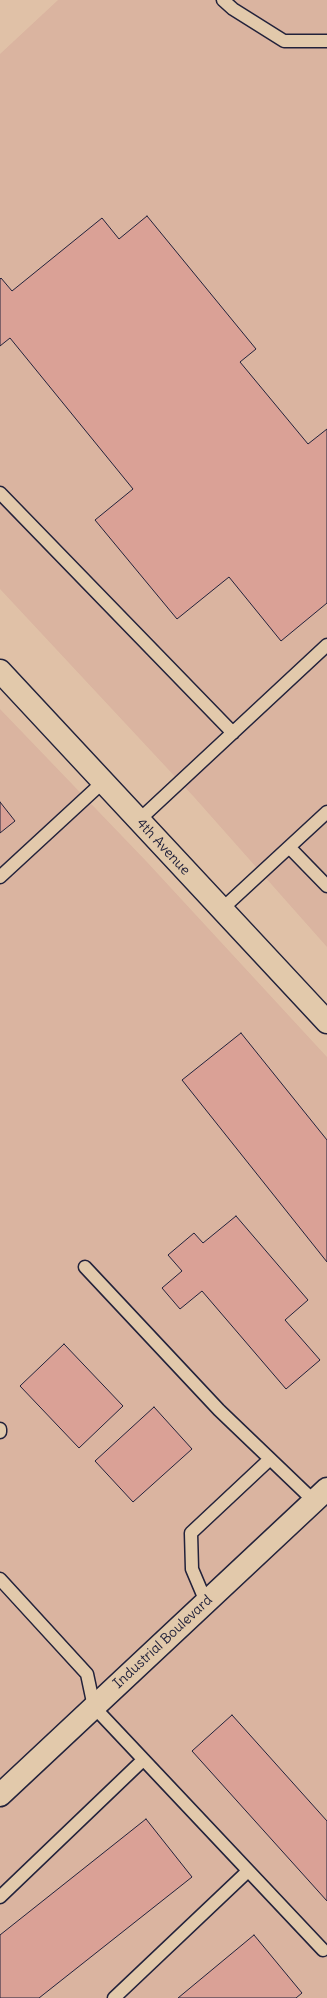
<!DOCTYPE html>
<html>
<head>
<meta charset="utf-8">
<style>
  body { margin:0 }
  canvas { display:block; background:#e0c1a7 }
</style>
</head>
<body>
<canvas width="327" height="1998"></canvas>
<script>
const g = document.querySelector('canvas').getContext('2d');
g.lineJoin = 'round';
function fill(path, color) { g.fillStyle = color; g.fill(path, 'evenodd'); }
const toPath = rows => new Path2D(rows.map(r => 'M' + r).join(''));
function stroke(path, color, width, dash) { g.strokeStyle = color; g.lineWidth = width; g.lineCap = dash ? 'butt' : 'round'; g.setLineDash(dash || []); g.stroke(path); }
function label(font, color, halo, rows, align = 'center') {
  g.font = font + ' Delius,sans-serif'; g.lineWidth = 3; g.setLineDash([]); g.textBaseline = 'middle'; g.strokeStyle = halo; g.fillStyle = color; for (const [text, x, y, turn = 0] of rows) {
    g.save(); g.translate(x, y); g.rotate((+turn || 0) * Math.PI / 180); g.textAlign = isNaN(turn) ? turn : align; if (halo) g.strokeText(text, 0, 0); g.fillText(text, 0, 0); g.restore();
  }
}
fill(toPath([
  [58,0,327,0,327,947,194,797,0,589,0,54],
  [0,709,147,862,327,1057,327,1998,0,1998]
]), '#dab4a0');
const building = toPath([
  [147,216,256,349,240,362,308,444,327,429,327,603,281,641,229,577,177,619,95,520,133,489,10,338,0,346,0,279,1,278,12,291,102,218,119,239,147,216],
  [0,802,15,821,0,833,0,802],
  [241,1033,327,1140,327,1262,182,1080,241,1033],
  [236,1216,308,1300,285,1320,320,1360,286,1389,202,1291,180,1309,162,1288,182,1271,168,1255,194,1233,203,1243,236,1216],
  [64,1344,123,1406,79,1448,20,1386,64,1344],
  [154,1407,192,1449,133,1502,95,1461,154,1407],
  [232,1715,327,1821,327,1901,192,1751,232,1715],
  [146,1819,192,1877,39,1998,0,1998,0,1935,146,1819],
  [254,1935,302,1993,296,1998,178,1998,254,1935]
]);
fill(building, '#daa196');
stroke(building, '#22223b', 1);
const service = toPath([
  [223,0,233,9,284,41,327,41],
  [0,493,233,733],
  [139,820,327,645],
  [289,847,327,886],
  [0,877,103,782],
  [222,909,327,812],
  [85,1267,219,1410,314,1501],
  [0,1429,0,1432],
  [0,1579,87,1674,94,1707,323,1950],
  [206,1602,192,1569,191,1533,270,1459],
  [0,1897,143,1760],
  [114,1998,248,1871]
]);
const minor = toPath([
  [0,671,327,1022],
  [0,1795,327,1489]
]);
stroke(service, '#22223b', 15);
stroke(minor, '#22223b', 25);
stroke(service, '#e2c9ab', 12);
stroke(minor, '#e2c9ab', 22);
label('14px', '#22223b', '#e2c9ab', [
  ["4th Avenue",163,847,47],
  ["Industrial Boulevard",163,1642,-43]
]);
</script>
</body>
</html>
